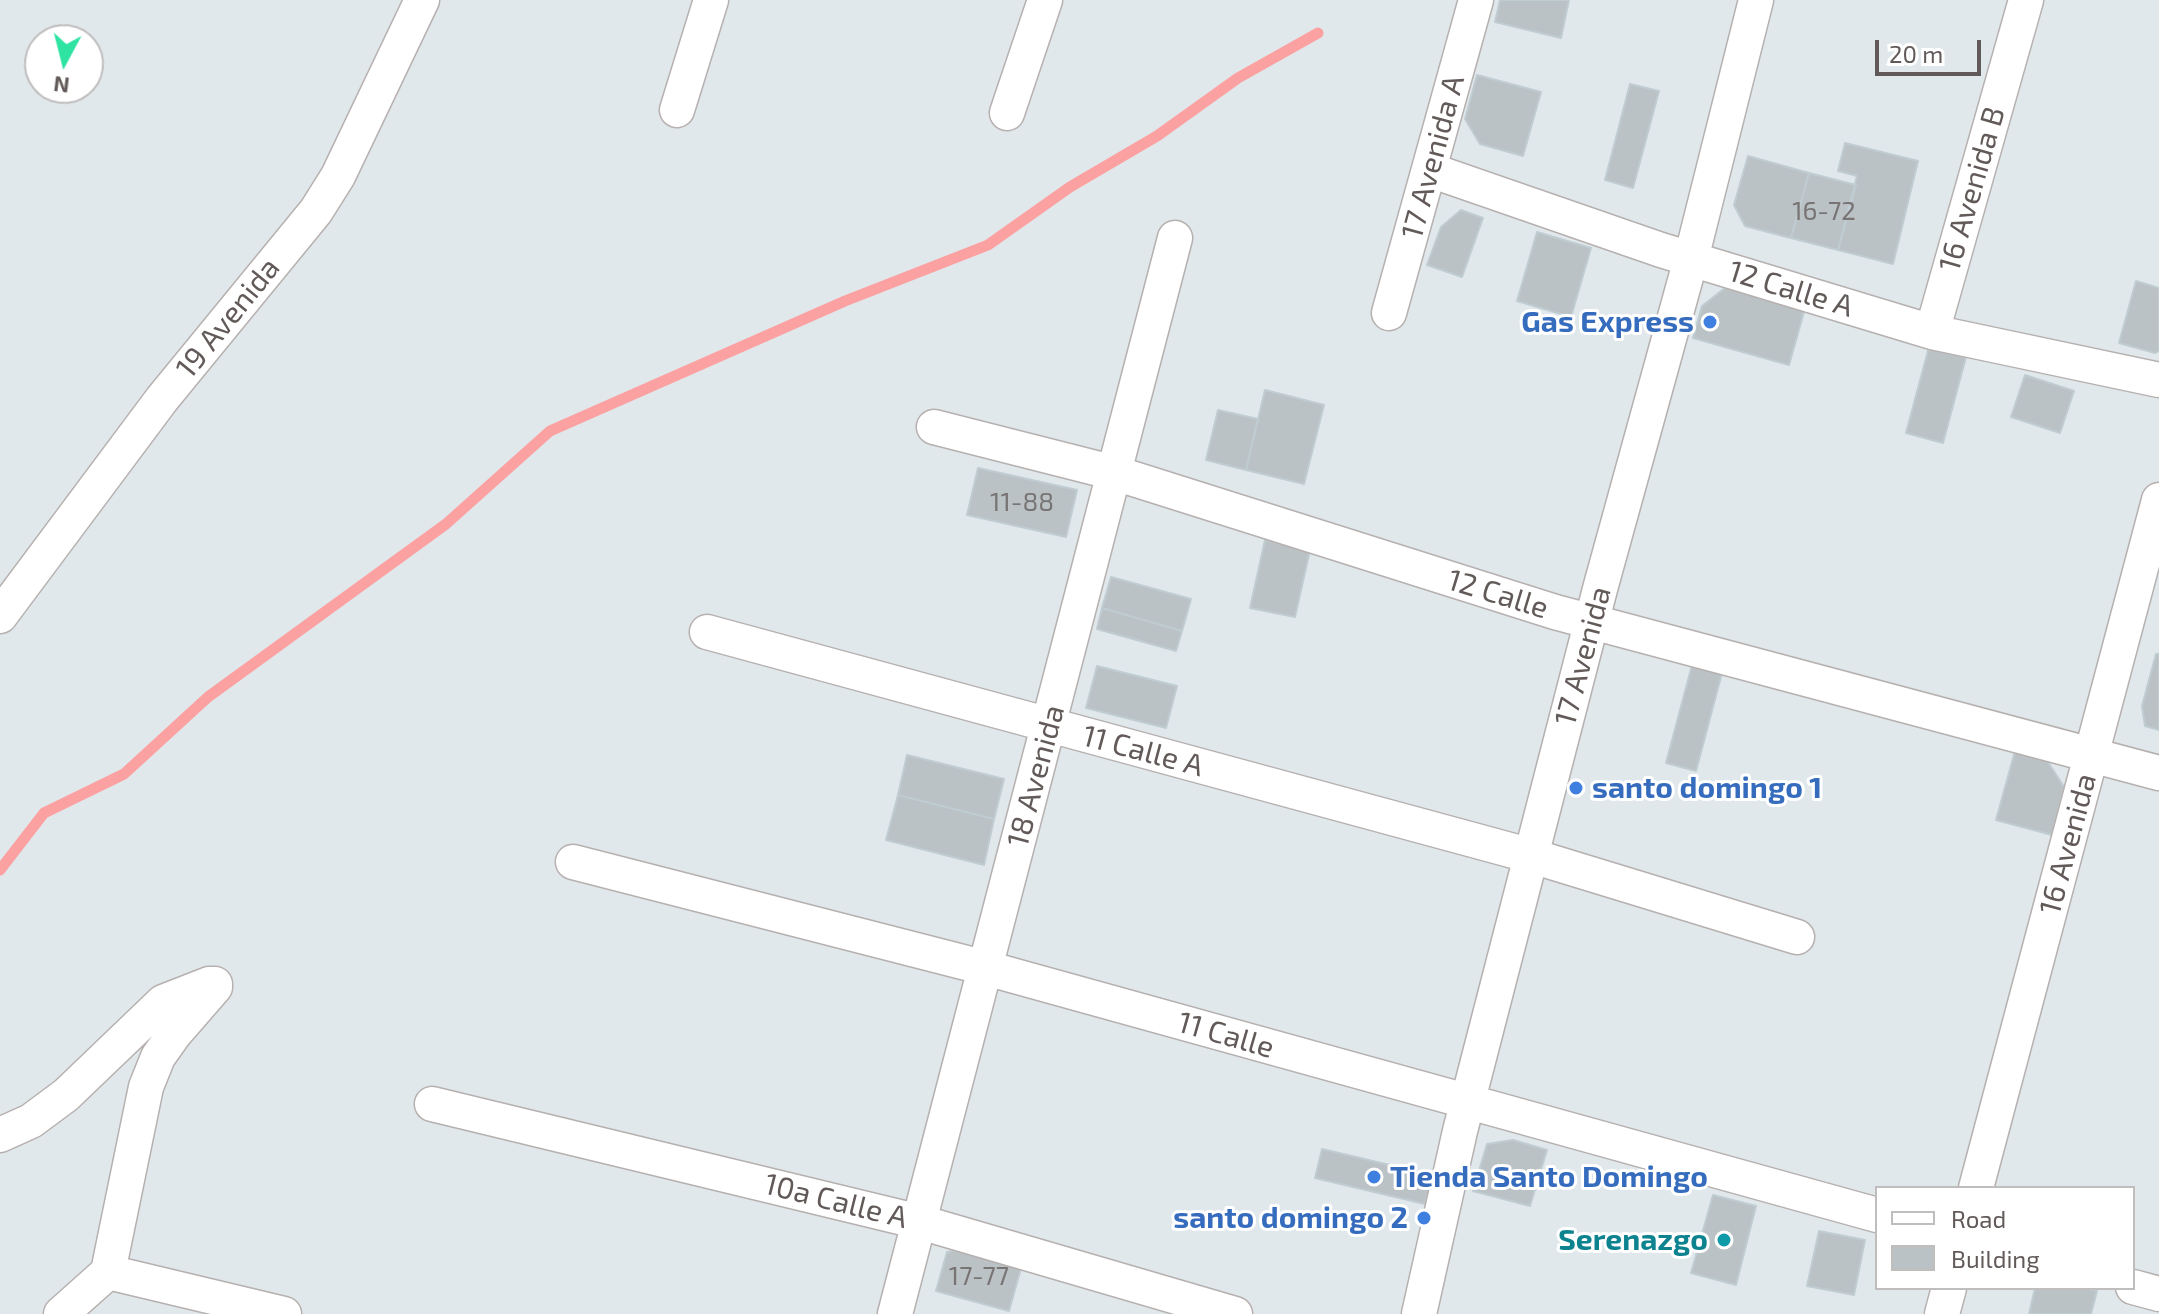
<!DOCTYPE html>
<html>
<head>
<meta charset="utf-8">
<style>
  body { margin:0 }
  #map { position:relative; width:2159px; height:1314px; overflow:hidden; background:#e1e8ec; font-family:"Exo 2",sans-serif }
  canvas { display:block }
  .legend { position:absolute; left:1875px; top:1186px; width:260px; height:104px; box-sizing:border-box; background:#fff; border:2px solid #c0bdbd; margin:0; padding:10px 14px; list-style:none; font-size:24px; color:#625a59 }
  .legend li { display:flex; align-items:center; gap:16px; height:40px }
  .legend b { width:40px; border:2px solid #c0bdbd }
  .north { position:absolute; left:24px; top:24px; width:80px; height:80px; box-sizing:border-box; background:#fff; border:2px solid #c0bdbd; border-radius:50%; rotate:187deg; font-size:22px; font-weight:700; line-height:32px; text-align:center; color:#625a59 }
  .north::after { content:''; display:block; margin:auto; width:28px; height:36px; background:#2fe4a3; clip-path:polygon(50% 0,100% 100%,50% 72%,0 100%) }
  .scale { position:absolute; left:1875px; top:40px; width:106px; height:36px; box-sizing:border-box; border:4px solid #625a59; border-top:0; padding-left:10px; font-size:24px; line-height:28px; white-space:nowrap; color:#625a59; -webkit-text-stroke:6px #fff; paint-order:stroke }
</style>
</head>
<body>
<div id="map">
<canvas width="2159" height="1314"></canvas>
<ul class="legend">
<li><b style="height:10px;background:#fff"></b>Road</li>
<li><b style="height:22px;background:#bbc2c5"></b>Building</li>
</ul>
<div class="north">N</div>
<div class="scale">20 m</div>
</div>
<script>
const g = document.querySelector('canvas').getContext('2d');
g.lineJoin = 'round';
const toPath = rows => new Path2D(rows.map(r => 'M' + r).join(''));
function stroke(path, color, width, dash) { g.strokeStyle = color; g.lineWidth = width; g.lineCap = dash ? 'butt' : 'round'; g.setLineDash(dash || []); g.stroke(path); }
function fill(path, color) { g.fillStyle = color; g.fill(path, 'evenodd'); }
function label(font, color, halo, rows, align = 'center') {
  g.font = font + ' "Exo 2",sans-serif'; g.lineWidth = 6; g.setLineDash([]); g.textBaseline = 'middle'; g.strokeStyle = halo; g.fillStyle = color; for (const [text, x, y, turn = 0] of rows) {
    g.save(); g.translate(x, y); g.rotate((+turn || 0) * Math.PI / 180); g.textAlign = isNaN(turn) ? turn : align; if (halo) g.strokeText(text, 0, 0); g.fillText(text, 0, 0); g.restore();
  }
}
stroke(toPath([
  [0,870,44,813,124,774,208,697,446,524,550,431,845,301,988,245,1070,187,1157,136,1238,78,1318,33]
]), '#fca1a1', 11);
const building = toPath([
  [1500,0,1569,0,1561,38,1495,22,1500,0],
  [1477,75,1541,92,1523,156,1480,144,1465,119,1477,75],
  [1630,84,1659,91,1633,188,1605,180,1630,84],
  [1845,143,1918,161,1893,264,1838,250,1857,176,1838,171,1845,143],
  [1748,156,1809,173,1791,238,1745,226,1734,205,1748,156],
  [1809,173,1856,185,1838,250,1791,238,1809,173],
  [1461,210,1483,218,1462,277,1427,265,1441,227,1461,210],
  [1537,232,1591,248,1571,317,1517,301,1537,232],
  [2136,281,2159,288,2159,351,2155,353,2119,343,2136,281],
  [1730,284,1806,305,1789,365,1693,338,1702,306,1730,284],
  [1929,347,1966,357,1943,443,1906,433,1929,347],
  [2025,375,2074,391,2060,433,2011,417,2025,375],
  [1265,390,1324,405,1304,484,1246,470,1265,390],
  [1218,410,1258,419,1246,470,1206,460,1218,410],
  [978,468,1077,490,1066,537,967,515,978,468],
  [1265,540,1310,550,1295,617,1250,608,1265,540],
  [1111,577,1191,599,1182,631,1102,608,1111,577],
  [1102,608,1182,631,1176,651,1097,629,1102,608],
  [2156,654,2159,654,2159,730,2145,726,2142,706,2156,654],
  [1692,665,1722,673,1696,771,1666,763,1692,665],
  [1097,666,1177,686,1166,728,1086,708,1097,666],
  [2015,751,2046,759,2064,787,2052,835,1996,820,2015,751],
  [907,755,1004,779,994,819,898,795,907,755],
  [898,795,994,819,984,865,886,840,898,795],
  [1513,1140,1547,1150,1530,1206,1473,1191,1487,1144,1513,1140],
  [1322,1149,1432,1175,1425,1204,1315,1178,1322,1149],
  [1713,1195,1756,1206,1736,1285,1691,1273,1713,1195],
  [1819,1231,1865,1240,1854,1295,1807,1286,1819,1231],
  [974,1247,1023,1261,1009,1311,936,1291,947,1252,974,1247],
  [2035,1288,2083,1288,2097,1291,2091,1314,2029,1314,2035,1288]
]);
fill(building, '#bbc2c5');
stroke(building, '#bfccd1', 2);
const minor = toPath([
  [677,110,711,0],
  [1007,113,1045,0],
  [1430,170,1661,250,1932,332,2159,380],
  [1389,313,1476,0],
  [1932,332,2026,0],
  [934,427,1115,473,1555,612,2159,773],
  [0,616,162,399,316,211,338,176,422,0],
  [707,632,1532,856,1797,937],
  [573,862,986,968,1877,1215],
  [432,1104,920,1222,1235,1314],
  [0,1135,31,1121,66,1095,163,1002,209,984,215,984,215,987,175,1033,158,1057,146,1087,108,1272,61,1314],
  [1976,1188,2159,500],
  [108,1272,284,1314],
  [2133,1287,2159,1294],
  [895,1314,1175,238],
  [1419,1314,1460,1131,1600,589,1691,259,1756,0],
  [1942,1314,1949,1288]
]);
stroke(minor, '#b6b0af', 37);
stroke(minor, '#fff', 34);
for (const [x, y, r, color] of [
  [1710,322,8,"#3f7fe0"],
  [1576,788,8,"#3f7fe0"],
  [1374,1177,8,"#3f7fe0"],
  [1424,1218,8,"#3f7fe0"],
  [1724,1240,8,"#0f9aa8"]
]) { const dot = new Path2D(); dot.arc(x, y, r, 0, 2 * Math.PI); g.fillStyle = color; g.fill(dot); stroke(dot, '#fff', 3); }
label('26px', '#787474', null, [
  ["16-72",1824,211],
  ["11-88",1022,502],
  ["17-77",979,1276]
]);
label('30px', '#625a59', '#fff', [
  ["17 Avenida A",1433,157,-75],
  ["16 Avenida B",1972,189,-74],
  ["12 Calle A",1791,289,17],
  ["19 Avenida",228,318,-51],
  ["12 Calle",1498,594,17],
  ["17 Avenida",1583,656,-75],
  ["11 Calle A",1143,751,15],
  ["18 Avenida",1036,776,-75],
  ["16 Avenida",2068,844,-75],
  ["11 Calle",1226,1035,16],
  ["10a Calle A",836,1201,14]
]);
label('bold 30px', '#366cbe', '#fff', [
  ["Gas Express",1694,322],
  ["santo domingo 1",1592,788,"left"],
  ["Tienda Santo Domingo",1390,1177,"left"],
  ["santo domingo 2",1408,1218]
], 'right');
label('bold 30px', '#0d838f', '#fff', [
  ["Serenazgo",1708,1240]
], 'right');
</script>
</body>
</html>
